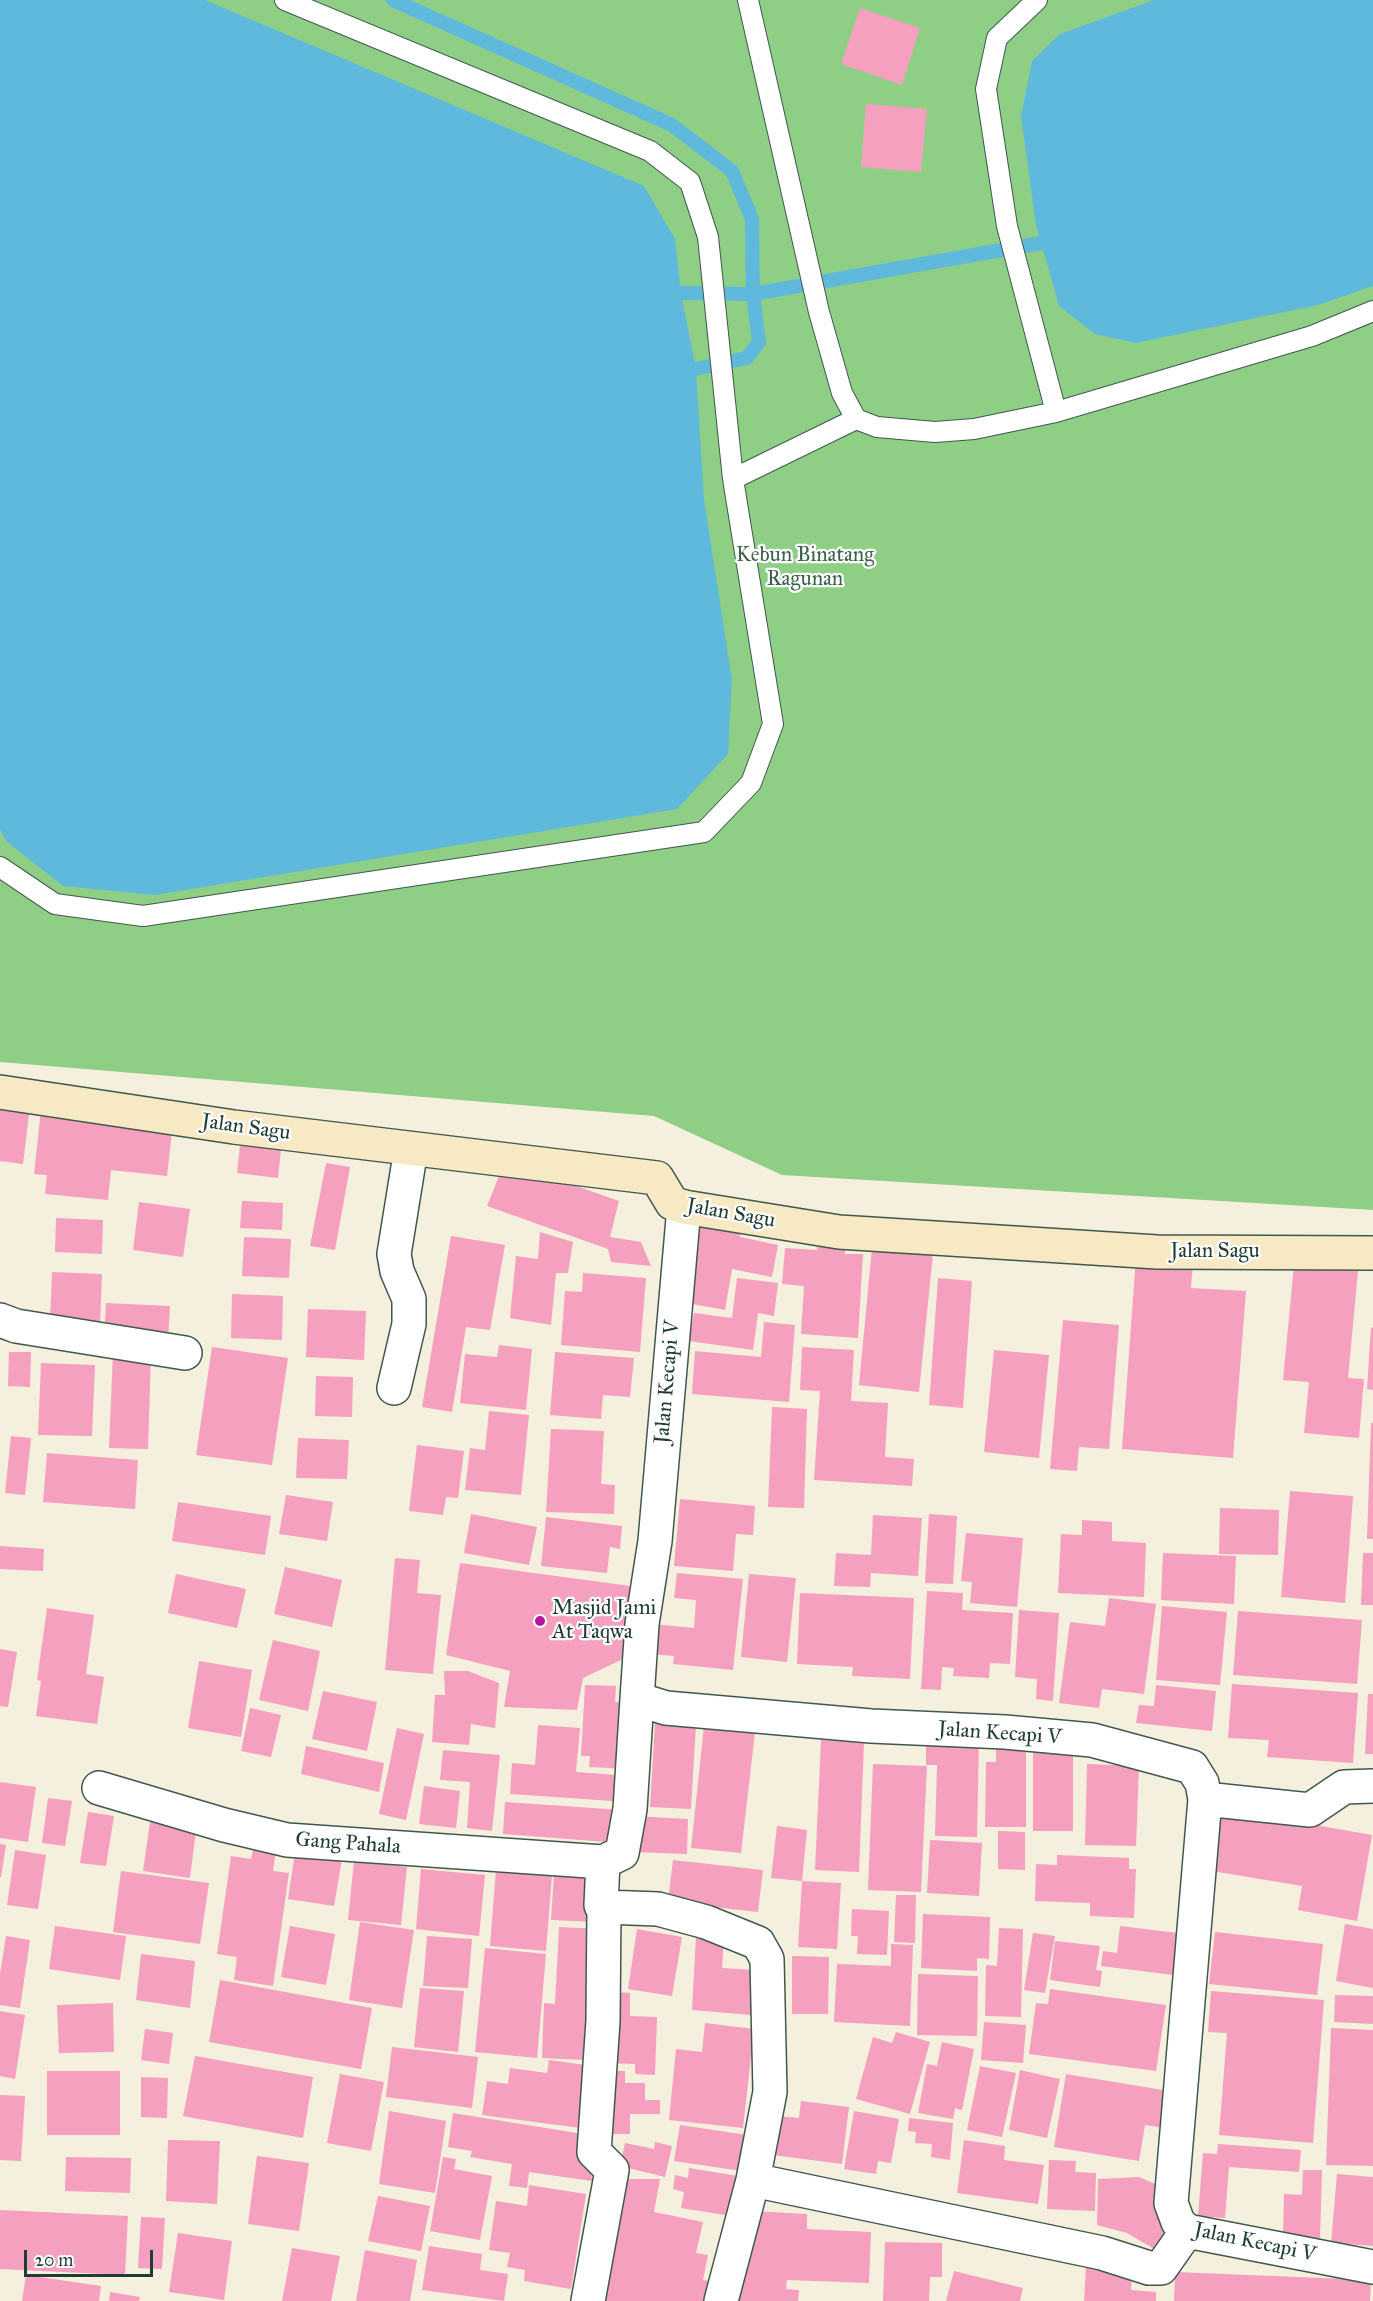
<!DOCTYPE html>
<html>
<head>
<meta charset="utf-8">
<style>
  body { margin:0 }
  #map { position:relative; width:1373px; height:2301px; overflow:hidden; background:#f5efde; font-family:"IM FELL Great Primer",serif }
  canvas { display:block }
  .scale { position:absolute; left:24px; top:2250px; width:129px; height:27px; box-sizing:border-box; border:3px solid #1f3d34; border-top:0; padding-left:8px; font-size:18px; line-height:21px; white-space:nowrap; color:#1f3d34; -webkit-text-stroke:4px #fff; paint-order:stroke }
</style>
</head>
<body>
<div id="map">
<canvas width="1373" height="2301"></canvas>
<div class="scale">20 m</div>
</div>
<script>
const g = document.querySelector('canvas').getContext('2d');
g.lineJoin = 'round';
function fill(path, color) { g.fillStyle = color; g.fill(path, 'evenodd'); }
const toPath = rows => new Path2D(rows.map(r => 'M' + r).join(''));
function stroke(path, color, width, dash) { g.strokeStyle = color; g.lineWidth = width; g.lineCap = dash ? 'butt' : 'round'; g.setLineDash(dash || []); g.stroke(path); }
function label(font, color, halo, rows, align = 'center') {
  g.font = font + ' "IM FELL Great Primer",serif'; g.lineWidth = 4.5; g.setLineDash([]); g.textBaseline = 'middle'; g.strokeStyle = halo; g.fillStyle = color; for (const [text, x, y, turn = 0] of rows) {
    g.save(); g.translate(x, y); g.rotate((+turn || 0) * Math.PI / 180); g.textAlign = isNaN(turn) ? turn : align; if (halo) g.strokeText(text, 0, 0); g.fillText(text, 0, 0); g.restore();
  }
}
fill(toPath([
  [0,0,1373,0,1373,1210,782,1175,654,1116,0,1062]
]), '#8fcf85');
fill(toPath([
  [0,0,205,0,644,186,675,239,681,293,696,369,704,500,732,680,728,754,677,809,155,895,63,886,6,841,0,830],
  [1154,0,1373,0,1373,286,1318,305,1136,343,1095,334,1059,306,1036,225,1021,116,1032,61,1060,34]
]), '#5fb9dc');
stroke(toPath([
  [393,0,672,125,732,171,752,219,753,294,759,342,747,358,696,369],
  [681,293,753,294,1041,243]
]), '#5fb9dc', 14);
fill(toPath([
  [860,8,920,28,902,85,841,64],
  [866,104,927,109,921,172,861,167],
  [0,1103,30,1106,23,1164,0,1161],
  [41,1110,173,1123,167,1176,111,1170,108,1200,45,1194,47,1175,34,1174],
  [241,1136,282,1140,278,1178,237,1173],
  [505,1161,619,1201,610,1237,641,1242,651,1266,611,1262,608,1249,487,1206],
  [326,1163,350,1167,335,1250,310,1246],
  [242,1201,283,1203,282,1230,240,1228],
  [139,1202,190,1209,183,1257,133,1250],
  [56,1218,103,1220,102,1254,55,1252],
  [702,1218,742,1225,740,1237,778,1245,772,1277,732,1269,725,1310,687,1303],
  [540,1232,573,1242,568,1273,556,1273,551,1325,510,1318,516,1256,538,1259],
  [451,1236,505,1245,490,1330,466,1327,452,1412,422,1407],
  [818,1236,846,1237,845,1254,863,1254,858,1338,801,1334,804,1286,782,1284,785,1248,817,1250],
  [244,1237,291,1239,289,1278,242,1276],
  [873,1237,934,1243,919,1392,859,1385],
  [1136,1257,1193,1262,1191,1288,1246,1291,1233,1458,1122,1449],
  [1294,1265,1358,1271,1348,1378,1364,1379,1359,1438,1304,1433,1309,1382,1283,1380],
  [52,1272,102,1274,100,1325,50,1323],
  [583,1273,646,1278,640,1352,561,1345,565,1291,582,1292],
  [737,1278,778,1283,774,1316,758,1313,753,1350,689,1341,694,1313,732,1318],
  [938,1278,972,1281,963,1408,929,1405],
  [232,1294,283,1296,282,1340,231,1338],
  [106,1303,170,1306,168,1341,104,1339],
  [308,1309,366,1311,364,1360,306,1357],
  [1063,1320,1119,1325,1109,1449,1079,1447,1077,1471,1050,1469],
  [764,1322,795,1325,789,1402,692,1394,695,1351,761,1357],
  [1371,1327,1373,1328,1373,1390,1367,1389],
  [499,1345,532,1349,526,1410,460,1403,465,1354,497,1357],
  [212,1347,288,1358,272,1465,196,1455],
  [802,1347,854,1350,851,1401,888,1403,885,1457,914,1459,912,1486,814,1480,820,1391,800,1390],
  [994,1350,1049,1355,1039,1458,984,1452],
  [9,1352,31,1352,30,1387,8,1386],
  [113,1352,151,1353,148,1449,109,1448],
  [555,1352,634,1358,630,1397,603,1395,601,1419,550,1415],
  [41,1363,95,1365,92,1436,38,1435],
  [316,1376,353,1377,352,1417,315,1416],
  [772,1407,807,1409,804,1508,768,1507],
  [489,1411,529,1415,521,1495,465,1490,470,1448,485,1450],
  [1371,1423,1373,1423,1373,1539,1367,1539],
  [551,1429,604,1431,601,1484,615,1485,614,1514,546,1512],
  [11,1436,31,1438,25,1495,5,1493],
  [298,1438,349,1440,347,1479,296,1478],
  [417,1445,464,1451,458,1498,446,1497,443,1515,409,1511],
  [47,1453,138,1460,135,1509,43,1502],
  [1290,1491,1353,1496,1345,1603,1281,1597],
  [286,1495,333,1502,327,1541,279,1534],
  [680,1499,755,1506,753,1535,736,1534,733,1571,674,1566],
  [178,1502,271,1516,265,1555,172,1541],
  [1220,1508,1279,1510,1278,1555,1219,1554],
  [471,1514,537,1527,529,1565,464,1553],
  [929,1514,957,1516,953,1584,925,1583],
  [873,1515,922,1518,918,1576,871,1573,870,1587,834,1586,836,1553,871,1555],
  [546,1517,622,1526,620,1549,610,1547,607,1573,541,1566],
  [1082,1520,1112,1522,1112,1541,1146,1543,1144,1597,1058,1593,1061,1534,1082,1535],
  [966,1533,1023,1538,1017,1607,970,1603,972,1582,961,1581],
  [0,1546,44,1549,43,1571,0,1569],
  [1163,1553,1236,1556,1234,1604,1161,1600],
  [1363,1553,1373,1553,1373,1605,1361,1605],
  [395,1558,420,1560,417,1593,441,1595,433,1674,385,1670],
  [460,1563,630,1586,625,1658,583,1678,577,1710,504,1707,510,1671,446,1655],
  [285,1567,342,1580,332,1627,274,1614],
  [677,1573,743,1579,733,1670,673,1664,674,1656,650,1654,653,1624,694,1628,696,1600,674,1598],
  [176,1574,246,1589,237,1628,168,1613],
  [749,1574,796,1578,787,1662,741,1657],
  [927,1591,963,1593,962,1610,1013,1613,1010,1664,990,1663,989,1678,953,1676,954,1668,942,1667,941,1690,921,1689],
  [800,1593,914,1598,910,1679,852,1676,853,1667,797,1664],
  [1109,1598,1156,1604,1144,1694,1102,1689,1099,1708,1059,1703,1070,1622,1105,1626],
  [1162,1606,1227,1612,1220,1685,1156,1680],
  [47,1608,94,1615,86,1674,104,1677,97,1724,36,1716,41,1681,37,1680],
  [1019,1610,1059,1613,1053,1701,1036,1699,1037,1679,1015,1677],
  [1238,1611,1362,1620,1357,1684,1233,1675],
  [273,1640,320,1651,308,1711,259,1700],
  [0,1649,17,1652,8,1707,0,1706],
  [199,1661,252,1670,241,1737,188,1728],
  [444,1671,468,1671,499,1683,495,1728,471,1724,469,1745,432,1742,435,1695,445,1695],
  [1232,1684,1358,1693,1353,1763,1267,1757,1269,1740,1228,1738],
  [585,1685,616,1686,615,1702,633,1703,630,1769,589,1767,590,1756,581,1756],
  [1156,1685,1216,1691,1212,1731,1136,1723,1139,1705,1154,1706],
  [323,1691,377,1702,367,1751,312,1739],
  [1368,1694,1373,1694,1373,1754,1365,1754],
  [250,1708,281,1715,271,1757,241,1751],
  [655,1723,696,1725,691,1809,650,1807],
  [538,1725,580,1728,576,1772,629,1776,627,1802,510,1794,512,1763,535,1765],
  [704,1726,755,1732,741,1853,691,1848],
  [397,1728,424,1734,406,1820,379,1814],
  [926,1738,979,1740,977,1837,935,1836,937,1765,926,1765],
  [821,1740,864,1742,859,1872,815,1870],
  [306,1746,384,1763,379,1792,301,1774],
  [996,1748,1026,1748,1026,1827,985,1827,986,1762,996,1762],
  [443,1750,500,1755,492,1831,467,1828,470,1782,440,1780],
  [1033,1753,1073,1753,1073,1831,1033,1831],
  [873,1764,927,1766,921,1892,868,1890],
  [1087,1764,1139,1766,1136,1846,1085,1845],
  [0,1782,36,1787,28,1842,0,1838],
  [424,1786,460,1791,456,1828,419,1824],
  [48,1798,72,1801,65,1846,42,1843],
  [505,1802,622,1810,620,1843,503,1834],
  [1218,1808,1372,1835,1357,1921,1298,1910,1302,1886,1206,1870],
  [88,1812,114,1816,106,1866,80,1863],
  [151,1815,197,1822,190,1878,143,1871],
  [635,1816,688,1819,687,1854,634,1852],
  [777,1826,807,1830,802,1881,841,1883,837,1949,798,1947,802,1881,771,1878],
  [998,1831,1025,1832,1025,1870,998,1869],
  [930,1840,982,1843,979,1896,927,1893],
  [0,1844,6,1845,1,1877,0,1877],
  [254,1846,276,1849,273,1871,289,1873,273,1986,234,1980,237,1957,217,1954,231,1856,251,1859],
  [296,1846,343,1853,334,1906,288,1899],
  [15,1850,46,1855,38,1909,7,1905],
  [1057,1855,1129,1858,1129,1869,1136,1869,1134,1918,1090,1916,1090,1903,1035,1901,1036,1864,1057,1865],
  [673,1860,763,1870,758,1912,668,1902],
  [354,1861,407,1867,401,1925,348,1920],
  [421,1869,485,1875,479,1936,416,1929],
  [496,1870,552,1875,546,1951,490,1946],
  [121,1871,209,1883,200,1944,113,1932],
  [554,1873,596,1875,594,1922,551,1920],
  [896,1895,916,1895,915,1943,894,1942],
  [852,1909,889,1911,887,1955,857,1954,858,1936,851,1936],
  [923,1914,990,1917,989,1959,977,1958,977,1971,921,1968],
  [360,1922,414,1930,402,2008,349,2000],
  [1345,1924,1373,1929,1373,1988,1336,1981],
  [55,1926,126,1936,120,1980,49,1969],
  [290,1926,335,1934,326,1985,281,1977],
  [1120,1926,1186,1934,1181,1976,1101,1966,1103,1951,1117,1953],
  [559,1927,602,1929,586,2060,542,2058,544,2003,555,2004],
  [999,1928,1023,1929,1021,2017,985,2016,986,1965,997,1966],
  [637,1929,682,1937,672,1996,628,1989],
  [1215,1932,1323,1944,1317,1995,1209,1984],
  [1033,1933,1055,1936,1045,1993,1024,1990],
  [6,1936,30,1940,20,2008,0,2005,0,1974],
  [427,1936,472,1939,468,1988,423,1986],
  [696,1937,724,1939,722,1968,754,1970,751,2015,692,2010],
  [1055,1941,1100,1946,1096,1970,1102,1971,1100,1987,1050,1980],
  [891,1944,913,1945,910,2026,834,2022,837,1964,891,1966],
  [485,1948,546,1954,537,2058,475,2052],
  [141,1954,195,1961,190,2008,136,2000],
  [792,1956,829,1957,828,2014,792,2014],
  [918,1974,978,1976,977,2036,917,2035],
  [220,1980,372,2008,361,2069,209,2042],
  [420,1988,464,1991,458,2052,414,2047],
  [1050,1989,1166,2005,1156,2071,1029,2054,1036,2003,1048,2004],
  [1211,1991,1324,2000,1313,2143,1219,2135,1227,2033,1208,2032],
  [613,1992,630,1993,630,2016,657,2017,655,2075,635,2074,635,2064,603,2063],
  [1335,1995,1373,1996,1373,2024,1334,2022],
  [113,2003,114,2052,59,2053,57,2005],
  [0,2011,25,2015,15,2079,0,2076],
  [984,2022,1026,2025,1023,2063,981,2060],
  [705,2023,754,2029,743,2128,669,2120,676,2049,702,2052],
  [1331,2028,1373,2030,1373,2166,1326,2165],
  [145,2029,173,2033,169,2064,141,2060],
  [896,2032,930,2042,910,2114,856,2099,873,2037,892,2043],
  [942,2042,974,2049,962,2110,955,2108,953,2119,918,2113,927,2064,937,2066],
  [392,2047,478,2057,472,2108,386,2097],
  [195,2056,313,2077,303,2138,183,2116],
  [549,2060,593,2066,588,2129,482,2115,487,2081,508,2084,510,2068,547,2073],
  [980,2066,1016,2073,1002,2137,967,2130],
  [1020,2070,1060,2079,1047,2138,1009,2130],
  [47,2071,120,2071,120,2135,47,2135],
  [605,2071,625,2071,625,2083,645,2083,645,2100,660,2100,660,2114,630,2114,630,2134,604,2134],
  [340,2074,384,2082,371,2151,327,2143],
  [1066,2074,1169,2091,1163,2128,1145,2125,1139,2161,1054,2147],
  [141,2077,168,2078,167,2118,141,2117],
  [0,2095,25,2096,21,2161,0,2160],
  [801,2101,849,2107,842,2164,773,2155,778,2116,799,2118],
  [389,2111,446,2121,435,2193,379,2184],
  [854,2111,899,2119,891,2163,878,2161,876,2174,844,2169],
  [453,2113,589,2135,592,2181,529,2172,527,2188,509,2186,512,2164,470,2157,472,2151,448,2147],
  [909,2118,953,2123,950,2160,931,2157,932,2144,915,2143,916,2132,908,2131],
  [680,2125,754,2136,748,2172,674,2161],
  [168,2140,220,2141,217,2204,166,2201],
  [964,2140,1005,2146,1004,2160,1044,2165,1038,2204,957,2193],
  [655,2142,672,2146,665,2177,620,2166,625,2143,654,2149],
  [1218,2144,1301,2150,1299,2172,1229,2167,1225,2218,1198,2216,1203,2153,1217,2154],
  [257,2156,309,2163,299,2231,248,2224],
  [66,2157,131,2158,130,2193,65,2191],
  [443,2157,456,2159,454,2169,492,2176,480,2240,430,2231],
  [1049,2160,1076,2161,1075,2172,1096,2173,1095,2211,1047,2209],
  [689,2168,738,2176,731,2216,681,2208,684,2192,673,2189,675,2175,688,2178],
  [1303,2170,1322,2170,1320,2239,1283,2238,1284,2194,1302,2195],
  [1337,2174,1373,2177,1373,2246,1331,2243],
  [1139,2177,1167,2189,1161,2253,1127,2233,1097,2225,1098,2179],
  [620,2179,660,2179,654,2212,703,2222,696,2253,708,2255,703,2280,718,2282,714,2301,596,2301],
  [529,2185,586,2194,571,2289,524,2281,525,2270,507,2267,510,2253,489,2250,496,2201,527,2206],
  [378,2196,430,2206,421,2251,368,2241],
  [0,2210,128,2216,125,2275,0,2269],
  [753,2211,807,2214,807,2229,871,2232,869,2283,787,2280,786,2289,799,2290,798,2301,735,2301],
  [141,2217,165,2218,162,2269,138,2268],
  [178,2233,232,2241,224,2300,169,2292],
  [885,2242,942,2243,942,2277,930,2277,929,2301,883,2301],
  [429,2246,482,2254,480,2270,508,2274,504,2301,422,2290],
  [292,2248,340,2256,331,2301,282,2301],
  [365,2250,417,2260,410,2301,356,2301],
  [1086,2266,1132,2268,1131,2290,1156,2292,1156,2301,1084,2301],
  [954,2271,1023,2288,1020,2301,946,2301],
  [1175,2272,1371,2280,1370,2301,1174,2301],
  [26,2275,101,2286,99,2301,22,2301],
  [110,2292,140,2297,139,2301,109,2301]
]), '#f4a0be');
const lane = toPath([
  [748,0,819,312,842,393,856,419,877,427,935,432,974,429,1056,412,1312,336,1373,311],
  [1037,0,997,38,986,89,1007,226,1056,412],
  [733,479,856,419],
  [0,867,55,904,143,916,704,832,751,783,773,724,733,479,708,237,690,182,650,151,285,0]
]);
const street = toPath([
  [684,1207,655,1541,642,1624,637,1699,666,1708,871,1726,1005,1732,1092,1740,1192,1767,1202,1783,1205,1799,1171,2203,1178,2222,1187,2231,1373,2267],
  [0,1320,16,1326,185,1353],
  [394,1388,409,1324,409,1299,397,1271,394,1254,411,1149],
  [99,1788,224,1825,287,1840,603,1862,622,1853,630,1809,637,1699],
  [1205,1799,1310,1810,1344,1787,1373,1786],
  [603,1862,601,1905,604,1907,658,1909,706,1922,758,1943,767,1959,770,2092,753,2180,721,2301],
  [753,2180,1102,2253,1149,2268,1161,2268,1187,2231],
  [588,2301,612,2170,594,2152,603,2021,604,1907]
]);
const secondary = toPath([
  [0,1092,234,1127,657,1178,672,1203,684,1207,839,1232,1157,1252,1373,1253]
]);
stroke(lane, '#3f584e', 22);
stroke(street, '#3f584e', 36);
stroke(secondary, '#3f584e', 36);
stroke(lane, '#fff', 20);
stroke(street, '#fff', 33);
stroke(secondary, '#f6e9c3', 33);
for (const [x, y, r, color] of [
  [540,1621,6,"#b5179e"]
]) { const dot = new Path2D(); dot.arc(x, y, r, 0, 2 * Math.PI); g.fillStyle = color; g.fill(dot); stroke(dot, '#fff', 2); }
label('21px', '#3b6248', '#fff', [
  ["Kebun Binatang",805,556],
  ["Ragunan",805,580]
]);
label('21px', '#1f3d34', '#fff', [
  ["Jalan Sagu",246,1128,8],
  ["Jalan Sagu",731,1214,10],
  ["Jalan Sagu",1215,1252],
  ["Jalan Kecapi V",668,1382,-85],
  ["Jalan Kecapi V",1000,1734,4],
  ["Gang Pahala",348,1844,4],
  ["Jalan Kecapi V",1255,2243,12]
]);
label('21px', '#1f3d34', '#fff', [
  ["Masjid Jami",552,1609],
  ["At Taqwa",552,1633]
], 'left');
</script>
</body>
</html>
